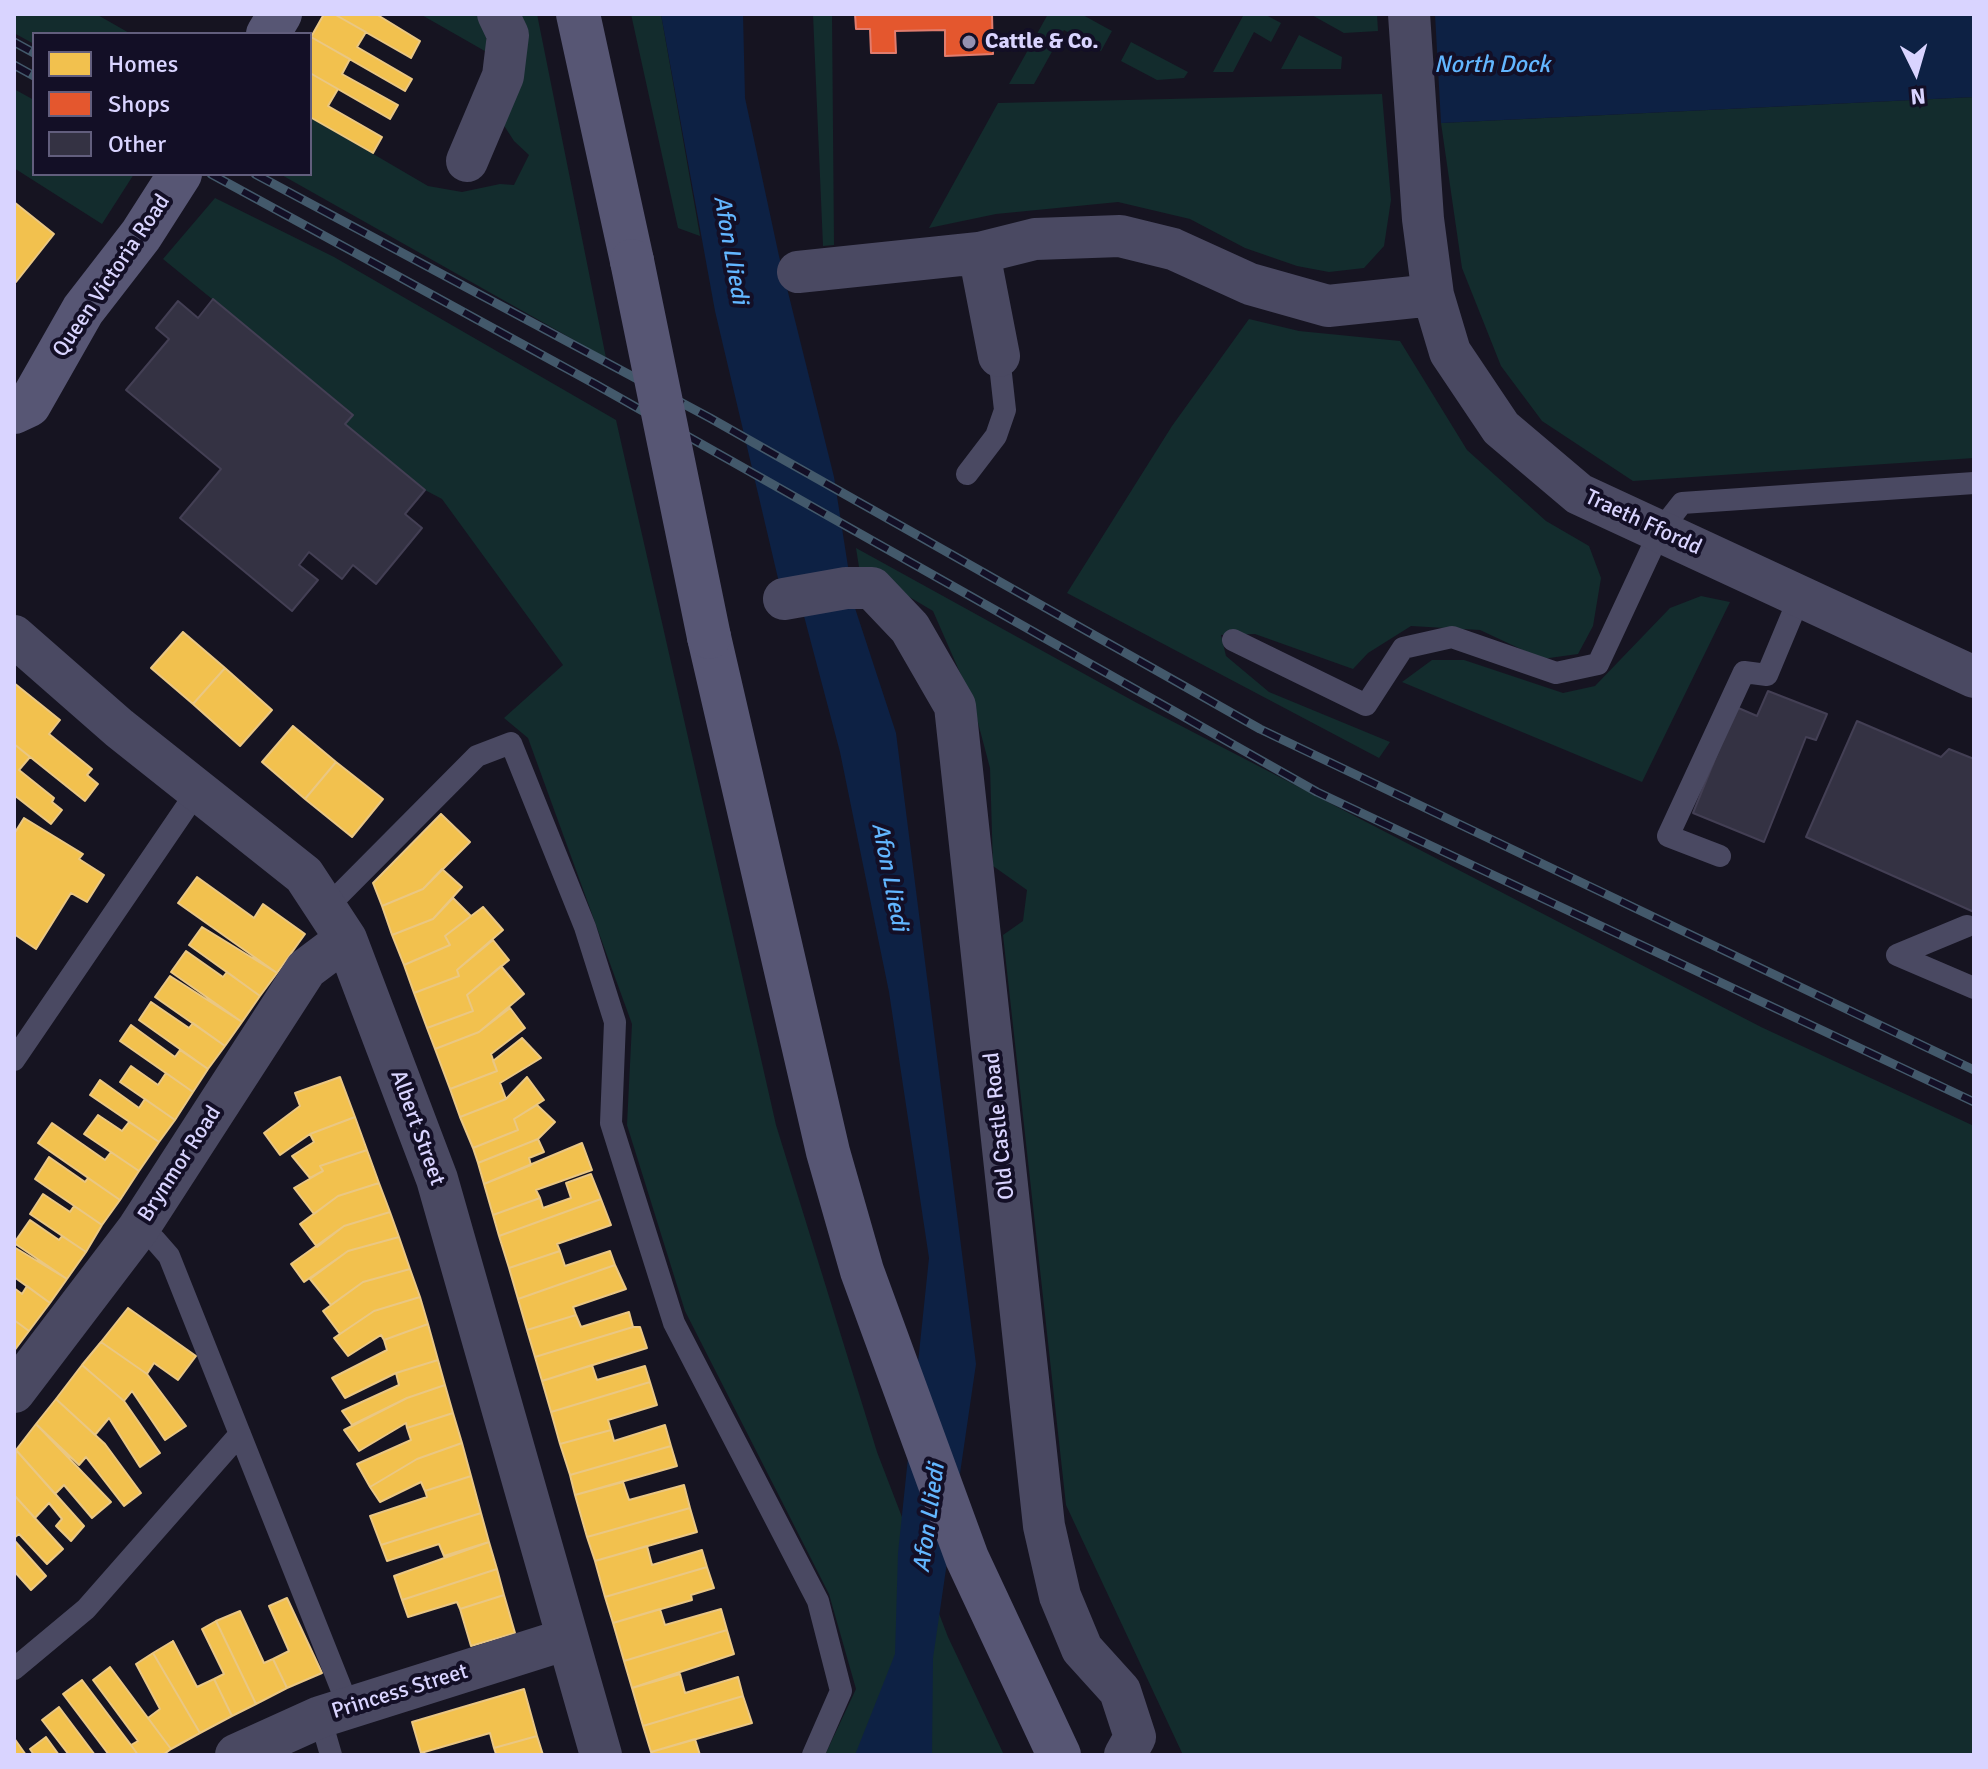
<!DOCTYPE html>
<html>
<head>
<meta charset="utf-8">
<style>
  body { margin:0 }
  #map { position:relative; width:1988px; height:1769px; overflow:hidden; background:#161421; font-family:Signika,sans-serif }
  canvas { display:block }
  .frame { position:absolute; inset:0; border:16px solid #d9d4ff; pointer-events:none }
  .legend { position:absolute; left:32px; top:32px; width:280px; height:144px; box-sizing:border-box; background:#130f26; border:2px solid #625e7d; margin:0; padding:10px 14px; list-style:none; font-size:24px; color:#d9d4ff }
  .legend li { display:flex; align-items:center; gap:16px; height:40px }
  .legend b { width:40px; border:2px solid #625e7d }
  .north { position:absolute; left:1876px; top:32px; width:80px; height:80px; -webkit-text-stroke:6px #130f26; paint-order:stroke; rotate:175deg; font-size:22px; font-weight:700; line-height:32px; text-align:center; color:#d9d4ff }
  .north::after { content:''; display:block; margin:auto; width:28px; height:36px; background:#d9d4ff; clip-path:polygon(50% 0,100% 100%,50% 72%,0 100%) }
</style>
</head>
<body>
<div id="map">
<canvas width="1988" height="1769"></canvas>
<div class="frame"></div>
<ul class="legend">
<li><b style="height:22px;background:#f2c14e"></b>Homes</li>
<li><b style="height:22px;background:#e4572e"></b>Shops</li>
<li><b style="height:22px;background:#343243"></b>Other</li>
</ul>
<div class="north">N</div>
</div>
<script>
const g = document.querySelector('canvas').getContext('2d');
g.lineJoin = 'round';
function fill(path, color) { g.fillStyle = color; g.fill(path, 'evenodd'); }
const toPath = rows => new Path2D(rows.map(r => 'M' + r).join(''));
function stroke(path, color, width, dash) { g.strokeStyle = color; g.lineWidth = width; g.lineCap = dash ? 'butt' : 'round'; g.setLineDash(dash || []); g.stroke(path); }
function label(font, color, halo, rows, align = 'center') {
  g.font = font + ' Signika,sans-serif'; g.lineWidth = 8; g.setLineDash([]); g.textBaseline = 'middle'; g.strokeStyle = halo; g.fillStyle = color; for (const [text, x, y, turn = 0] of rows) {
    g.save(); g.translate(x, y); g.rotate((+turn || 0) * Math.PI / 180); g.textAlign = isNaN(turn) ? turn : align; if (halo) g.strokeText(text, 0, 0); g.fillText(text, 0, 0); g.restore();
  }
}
fill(toPath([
  [14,14,96,14,131,34,34,34,34,44,14,33],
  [420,14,481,14,490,54],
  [516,14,537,14,606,358,280,174,310,174,310,117,428,186,462,192,500,184,514,185,529,155,514,141,503,124],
  [631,14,661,14,700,236,678,228],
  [813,14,832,14,834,245,823,246],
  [1048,14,1081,14,1112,31,1101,51,1064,30,1034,84,1009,84],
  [1244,14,1264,14,1281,23,1271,42,1254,32,1233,72,1213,72],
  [1310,14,1377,14,1378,31,1344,33],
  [1299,35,1342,57,1341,69,1281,69],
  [1131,42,1188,72,1184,78,1157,80,1121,61],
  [14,89,34,100,34,174,134,174,102,224,14,168],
  [1382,94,1391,200,1384,246,1364,268,1329,272,1297,266,1245,248,1190,219,1118,202,996,214,929,228,998,103],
  [1974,97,1974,458,1633,481,1542,421,1501,366,1462,268,1441,123],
  [215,198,334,257,616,420,776,1125,877,1452,948,1637,1004,1755,825,1755,856,1689,829,1594,685,1311,627,1125,632,1024,528,738,504,718,563,665,442,499,425,490,345,424,353,414,163,259],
  [1249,319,1299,331,1400,341,1467,450,1546,521,1589,546,1601,578,1593,626,1578,654,1542,659,1480,630,1411,626,1368,653,1353,669,1255,634,1221,635,1226,656,1269,692,1390,742,1379,758,1067,593,1172,426],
  [856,548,1137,703,1761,1027,1974,1126,1974,1755,1183,1755,1066,1505,1003,935,1023,921,1027,890,993,866,990,768,972,700,933,611,859,567],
  [1701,596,1730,602,1642,782,1402,682,1432,660,1464,660,1563,693,1595,686,1670,608]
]), '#132c2d');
fill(toPath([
  [661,14,743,14,745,98,779,256,834,477,854,605,896,733,976,1364,933,1658,932,1755,855,1755,895,1654,898,1553,929,1258,889,992,840,752,800,601,781,591,715,311],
  [1435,14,1974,14,1974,97,1441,123]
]), '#0d2144');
const homes = toPath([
  [324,14,334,14,366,32,357,47,412,79,405,91,311,37,324,14],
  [334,14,376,14,420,41,411,58,334,14],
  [311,37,350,59,342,74,398,105,390,119,310,73,311,37],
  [310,73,338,89,328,106,382,137,373,153,310,117,310,73],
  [14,202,54,234,16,282,14,281,14,202],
  [183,632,225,668,193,704,151,668,183,632],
  [225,668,272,710,240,746,193,704,225,668],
  [14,683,60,720,49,734,92,769,87,775,98,784,85,801,14,744,14,683],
  [293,726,336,762,305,799,262,762,293,726],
  [14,744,30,757,19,770,54,798,52,802,62,810,51,824,14,795,14,744],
  [336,762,383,799,352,837,305,799,336,762],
  [441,814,470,842,423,889,382,906,373,883,441,814],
  [24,818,83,854,79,859,104,875,87,902,71,893,36,949,14,934,14,834,24,818],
  [442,869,462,887,433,919,392,935,382,906,423,889,442,869],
  [197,877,254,918,263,904,305,934,277,973,178,903,197,877],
  [453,898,471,916,445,936,450,945,404,965,392,935,433,919,453,898],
  [483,907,503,930,457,970,459,976,414,993,404,965,450,945,445,936,483,907],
  [202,927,277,973,260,996,189,945,202,927],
  [493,940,509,960,467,995,473,1011,427,1028,414,993,459,976,457,970,493,940],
  [186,951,223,977,227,972,260,996,242,1022,171,972,186,951],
  [501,966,524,994,479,1032,435,1049,427,1028,473,1011,467,995,501,966],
  [170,976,242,1022,225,1046,155,997,170,976],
  [151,1002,189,1028,193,1023,225,1046,208,1069,139,1020,151,1002],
  [510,1008,525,1028,491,1054,497,1071,450,1089,435,1049,479,1032,510,1008],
  [131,1025,175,1057,180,1050,208,1069,193,1092,120,1041,131,1025],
  [522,1038,541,1058,500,1083,506,1099,460,1117,450,1089,497,1071,493,1061,522,1038],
  [131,1066,158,1085,166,1073,193,1092,175,1120,120,1082,131,1066],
  [340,1077,355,1117,310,1134,280,1155,264,1133,300,1106,295,1093,340,1077],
  [527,1077,544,1100,514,1119,518,1130,473,1148,460,1117,506,1099,527,1077],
  [100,1080,139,1108,145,1099,175,1120,159,1142,90,1095,100,1080],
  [537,1105,555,1122,538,1139,478,1163,473,1148,518,1130,514,1119,537,1105],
  [98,1115,122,1131,129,1122,159,1142,139,1171,84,1134,98,1115],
  [355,1117,367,1150,320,1166,323,1171,310,1178,292,1156,314,1142,310,1134,355,1117],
  [52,1123,105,1160,111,1152,139,1171,120,1200,38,1143,52,1123],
  [538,1139,544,1152,529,1158,531,1165,484,1184,478,1163,538,1139],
  [582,1143,592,1170,536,1190,540,1198,493,1215,484,1184,582,1143],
  [367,1150,379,1183,338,1196,314,1214,294,1188,323,1171,320,1166,367,1150],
  [49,1157,85,1182,88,1178,120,1200,102,1225,35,1179,49,1157],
  [591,1174,601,1199,499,1236,493,1215,540,1198,543,1208,571,1198,566,1183,591,1174],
  [379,1183,390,1212,344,1226,317,1247,300,1224,338,1196,379,1183],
  [43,1194,70,1212,74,1206,102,1225,86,1252,30,1214,43,1194],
  [601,1199,611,1225,557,1244,560,1251,509,1268,499,1236,601,1199],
  [390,1212,399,1237,348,1251,304,1282,291,1264,344,1226,390,1212],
  [30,1220,59,1240,62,1236,86,1252,67,1279,14,1243,30,1220],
  [399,1237,410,1269,363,1282,331,1305,310,1279,348,1251,399,1237],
  [14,1247,67,1279,50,1303,14,1277,14,1247],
  [560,1251,565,1266,610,1251,615,1265,518,1299,509,1268,560,1251],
  [615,1265,626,1289,573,1307,576,1315,527,1330,518,1299,615,1265],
  [410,1269,420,1297,374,1311,340,1334,323,1311,363,1282,410,1269],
  [27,1286,50,1303,29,1331,14,1320,14,1288,22,1294,27,1286],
  [420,1297,428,1324,384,1340,381,1335,348,1356,334,1338,374,1311,420,1297],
  [128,1308,196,1356,178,1380,154,1363,147,1374,101,1342,128,1308],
  [629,1312,633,1327,535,1357,527,1330,576,1315,581,1327,629,1312],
  [14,1320,29,1331,14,1351,14,1320],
  [428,1324,438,1360,396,1373,345,1398,332,1378,387,1350,384,1340,428,1324],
  [633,1327,640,1327,647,1348,542,1381,535,1357,633,1327],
  [101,1342,147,1374,186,1426,165,1440,132,1391,124,1401,82,1365,101,1342],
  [438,1360,445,1385,407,1398,352,1425,342,1411,399,1385,396,1373,438,1360],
  [82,1365,124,1401,160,1453,140,1467,109,1418,95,1435,56,1399,82,1365],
  [592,1365,597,1380,645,1366,650,1382,551,1412,542,1381,592,1365],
  [650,1382,657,1405,608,1420,611,1430,560,1444,551,1412,650,1382],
  [445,1385,453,1413,407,1428,406,1423,359,1451,344,1430,407,1398,445,1385],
  [56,1399,105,1444,141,1493,124,1506,86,1457,79,1465,36,1424,56,1399],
  [453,1413,462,1443,417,1459,370,1487,357,1464,411,1440,407,1428,453,1413],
  [36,1424,111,1502,92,1518,64,1485,55,1494,16,1450,36,1424],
  [665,1425,671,1446,570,1475,560,1444,611,1430,614,1441,665,1425],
  [462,1443,471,1476,425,1491,421,1482,380,1502,370,1487,417,1459,462,1443],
  [671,1446,677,1466,575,1495,570,1475,671,1446],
  [16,1450,84,1526,71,1541,56,1526,62,1519,49,1503,35,1518,14,1495,16,1450],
  [471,1476,481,1513,381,1545,370,1516,427,1497,425,1491,471,1476],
  [623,1482,629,1500,684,1485,690,1508,587,1537,575,1495,623,1482],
  [14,1495,63,1549,47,1564,19,1534,14,1538,14,1495],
  [690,1508,697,1532,595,1561,587,1537,690,1508],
  [481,1513,489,1542,444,1556,439,1544,387,1561,381,1545,481,1513],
  [14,1540,46,1576,31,1590,14,1571,14,1540],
  [489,1542,497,1569,402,1600,394,1576,489,1542],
  [647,1546,652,1565,702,1550,707,1567,605,1597,595,1561,647,1546],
  [707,1567,714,1588,691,1595,692,1600,613,1623,605,1597,707,1567],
  [497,1569,504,1595,460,1609,457,1602,408,1617,402,1600,497,1569],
  [504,1595,515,1633,471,1646,460,1609,504,1595],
  [287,1598,322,1673,287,1688,273,1659,289,1651,269,1606,287,1598],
  [660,1609,665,1625,721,1609,727,1630,624,1661,613,1623,660,1609],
  [240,1611,264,1663,273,1659,287,1688,256,1704,216,1621,240,1611],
  [216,1621,256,1704,232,1716,214,1679,224,1674,202,1629,216,1621],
  [727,1630,734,1654,632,1688,624,1661,727,1630],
  [173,1641,197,1687,214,1679,232,1716,200,1733,153,1653,173,1641],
  [153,1653,200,1733,171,1749,148,1718,160,1709,136,1664,153,1653],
  [110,1667,171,1749,163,1755,138,1755,131,1745,138,1741,93,1680,110,1667],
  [680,1674,685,1693,738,1677,743,1696,643,1726,632,1688,680,1674],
  [82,1680,131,1745,138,1755,109,1755,63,1694,82,1680],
  [524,1689,537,1736,494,1748,490,1733,421,1753,412,1722,524,1689],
  [743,1696,752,1723,651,1752,643,1726,743,1696],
  [59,1707,95,1755,69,1755,42,1720,59,1707],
  [537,1736,543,1755,492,1755,496,1754,494,1748,537,1736],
  [46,1737,59,1755,34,1755,30,1749,46,1737],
  [14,1738,26,1755,14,1755,14,1738],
  [695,1739,700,1755,652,1755,651,1752,695,1739]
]);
fill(homes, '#f2c14e');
stroke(homes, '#eac783', 2);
const shops = toPath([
  [855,14,992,14,993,54,945,56,945,30,895,31,896,53,871,53,870,29,856,29,855,14]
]);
fill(shops, '#e4572e');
stroke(shops, '#e17c6d', 2);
const building = toPath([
  [213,299,353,415,345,424,425,490,405,514,422,528,376,584,353,565,342,579,309,552,299,565,318,580,292,611,180,518,221,469,126,390,169,339,156,328,178,301,198,318,213,299],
  [1768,691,1827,714,1816,740,1806,737,1764,842,1693,813,1736,707,1757,716,1768,691],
  [1857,721,1941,757,1949,749,1974,759,1974,912,1806,837,1857,721]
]);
fill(building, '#343243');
stroke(building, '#433f54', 2);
stroke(toPath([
  [967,474,996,436,1005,410,999,356],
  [1233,640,1366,705,1403,648,1452,637,1556,673,1598,664,1660,531,1682,503,1974,483],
  [1720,856,1668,836,1744,672,1767,675,1800,596],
  [326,908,477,756,511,743,585,927,615,1022,611,1123,674,1323,818,1601,841,1691,813,1755],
  [1967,926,1897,955,1974,988],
  [14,1060,198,790],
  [138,1229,155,1240,169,1256,349,1708],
  [14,1669,86,1609,240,1434],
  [320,1717,331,1755]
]), '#4a4962', 22);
stroke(toPath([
  [1409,14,1423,219,1433,295,1450,352,1501,428,1579,494,1974,677],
  [467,161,503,76,508,35,498,14],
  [798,272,979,253],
  [999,356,979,253,1035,239,1120,236,1173,249,1250,284,1328,306,1433,295],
  [784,599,846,588,872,588,910,628,955,706,1044,1526,1060,1596,1082,1649,1120,1691,1135,1737,1125,1755],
  [14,636,119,728,304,875,346,939,437,1179,601,1755],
  [14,1392,138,1229,306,969,346,939],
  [236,1755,320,1717,567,1639]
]), '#4a4962', 42);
stroke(toPath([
  [578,14,632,261],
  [268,34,280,14],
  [14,412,29,405,83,310,141,235,180,174],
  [709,637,828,1152,862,1271,967,1558,1059,1755]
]), '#575674', 44);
const rail = toPath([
  [14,42,34,53],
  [14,65,34,76],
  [211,174,595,384,1317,792,1974,1102],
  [255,174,710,418,1260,729,1974,1070]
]);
stroke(rail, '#43596b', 9);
stroke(rail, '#130f26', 6, [18]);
stroke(toPath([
  [632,261,709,637]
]), '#575674', 44);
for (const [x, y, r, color] of [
  [969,42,8,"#9591b1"]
]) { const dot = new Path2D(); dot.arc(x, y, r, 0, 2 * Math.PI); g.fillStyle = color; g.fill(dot); stroke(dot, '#130f26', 3); }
label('bold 22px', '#d9d4ff', '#130f26', [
  ["Cattle & Co.",985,42]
], 'left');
label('22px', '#d9d4ff', '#130f26', [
  ["Queen Victoria Road",112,276,-56],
  ["Traeth Ffordd",1643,523,25],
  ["Old Castle Road",1000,1126,-96],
  ["Albert Street",417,1128,70],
  ["Brynmor Road",180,1164,-57],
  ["Princess Street",400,1692,-17]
]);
label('italic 24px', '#62b6ff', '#130f26', [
  ["North Dock",1492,66],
  ["Afon Lliedi",730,250,80],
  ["Afon Lliedi",889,877,79],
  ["Afon Lliedi",930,1518,-82]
]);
</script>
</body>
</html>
